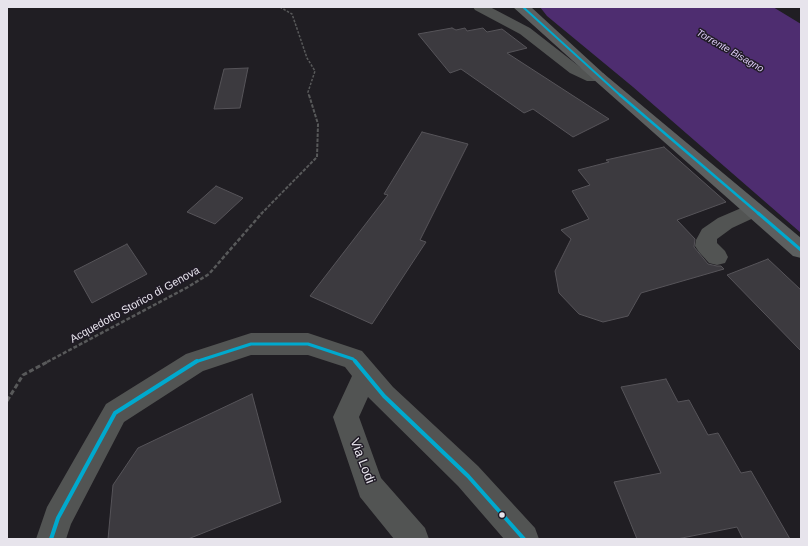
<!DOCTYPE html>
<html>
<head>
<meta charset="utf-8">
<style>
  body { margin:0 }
  #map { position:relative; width:808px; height:546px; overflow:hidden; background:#201e23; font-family:Helvetica,sans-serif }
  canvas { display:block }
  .frame { position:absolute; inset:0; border:8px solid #e7e4ec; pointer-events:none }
</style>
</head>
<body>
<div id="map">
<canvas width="808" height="546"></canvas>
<div class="frame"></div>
</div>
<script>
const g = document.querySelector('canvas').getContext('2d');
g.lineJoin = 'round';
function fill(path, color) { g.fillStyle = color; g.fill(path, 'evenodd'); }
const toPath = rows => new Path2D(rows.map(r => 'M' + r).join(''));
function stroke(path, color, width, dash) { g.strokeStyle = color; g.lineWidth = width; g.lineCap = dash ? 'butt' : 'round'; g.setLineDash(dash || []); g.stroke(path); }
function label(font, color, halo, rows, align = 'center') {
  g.font = font + ' Helvetica,sans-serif'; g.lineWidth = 3; g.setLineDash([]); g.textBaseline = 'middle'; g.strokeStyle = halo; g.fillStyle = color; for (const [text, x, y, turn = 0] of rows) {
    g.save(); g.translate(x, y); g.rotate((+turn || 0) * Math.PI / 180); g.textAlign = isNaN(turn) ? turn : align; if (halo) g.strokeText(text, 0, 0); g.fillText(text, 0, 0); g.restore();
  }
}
fill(toPath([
  [540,7,773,7,801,24,801,233,633,87,547,16]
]), '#4e2d70');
const building = toPath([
  [452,28,456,30,465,28,467,31,483,28,487,32,502,29,527,48,507,53,609,119,573,137,533,109,524,113,461,69,450,73,418,34,452,28],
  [248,68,240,108,214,109,224,69,248,68],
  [422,132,468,144,420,240,426,242,372,324,310,296,388,195,384,194,422,132],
  [664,147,726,202,677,220,695,239,694,247,708,264,717,266,721,266,724,269,641,293,628,316,603,322,579,314,559,293,555,271,571,239,561,230,589,219,572,191,590,185,578,170,609,162,606,160,664,147],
  [216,186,243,198,215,224,187,212,216,186],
  [127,244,147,274,92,303,74,271,127,244],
  [768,259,801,290,801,351,727,275,768,259],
  [666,379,678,402,689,400,708,435,718,433,741,473,751,471,790,539,743,539,737,527,677,539,637,539,614,482,661,473,621,387,666,379],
  [252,394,281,502,188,539,108,539,113,485,138,448,252,394]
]);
fill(building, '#3c3a3f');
stroke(building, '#565459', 1);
stroke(toPath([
  [280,7,292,14,307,58,315,71,308,92,309,96]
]), '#58595a', 1.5, [2.5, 1.5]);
stroke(toPath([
  [261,214,317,157,318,124,309,95]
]), '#58595a', 2, [3.5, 1.5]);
stroke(toPath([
  [47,362,188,287,209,274,262,213]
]), '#58595a', 2.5, [4, 2]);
stroke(toPath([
  [7,401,23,375,49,361]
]), '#58595a', 3, [5, 2.5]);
fill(toPath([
  [473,7,490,7,530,28,580,67,590,71,603,73,606,76,603,79,598,81,587,81,570,73,520,34,475,10,473,7],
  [753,203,760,205,763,210,760,215,732,228,717,239,717,243,725,251,728,257,725,263,717,265,709,263,699,252,695,246,696,240,702,229,718,218,753,203],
  [251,333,308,333,362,351,393,387,478,466,535,528,539,539,504,539,458,486,368,397,359,417,381,478,425,528,429,539,394,539,360,497,333,417,352,376,345,367,308,355,251,355,203,371,124,422,71,524,66,539,36,539,47,507,106,404,186,354,251,333]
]), '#525453');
fill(toPath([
  [513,7,531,7,603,73,801,238,801,258,793,256,593,79,513,7]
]), '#5c5f5f');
stroke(toPath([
  [523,7,621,96]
]), '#00a9ce', 2);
stroke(toPath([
  [620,95,759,214]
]), '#00a9ce', 2.5);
stroke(toPath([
  [758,213,801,250],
  [195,362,251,344,308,344,353,359,356,362]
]), '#00a9ce', 3);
stroke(toPath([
  [355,361,384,396,468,476,524,539],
  [51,539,58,518,115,413,197,361]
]), '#00a9ce', 4);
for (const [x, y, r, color] of [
  [502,515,3.5,"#e7e4ec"]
]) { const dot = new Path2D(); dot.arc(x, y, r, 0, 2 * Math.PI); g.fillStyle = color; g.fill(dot); stroke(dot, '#201b26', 1.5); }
label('italic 10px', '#dccbf5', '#201b26', [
  ["Torrente Bisagno",730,51,30]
]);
label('11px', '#e7e4ec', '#201b26', [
  ["Acquedotto Storico di Genova",135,305,-29]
]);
label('13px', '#e7e4ec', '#201b26', [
  ["Via Lodi",362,461,69]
]);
</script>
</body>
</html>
